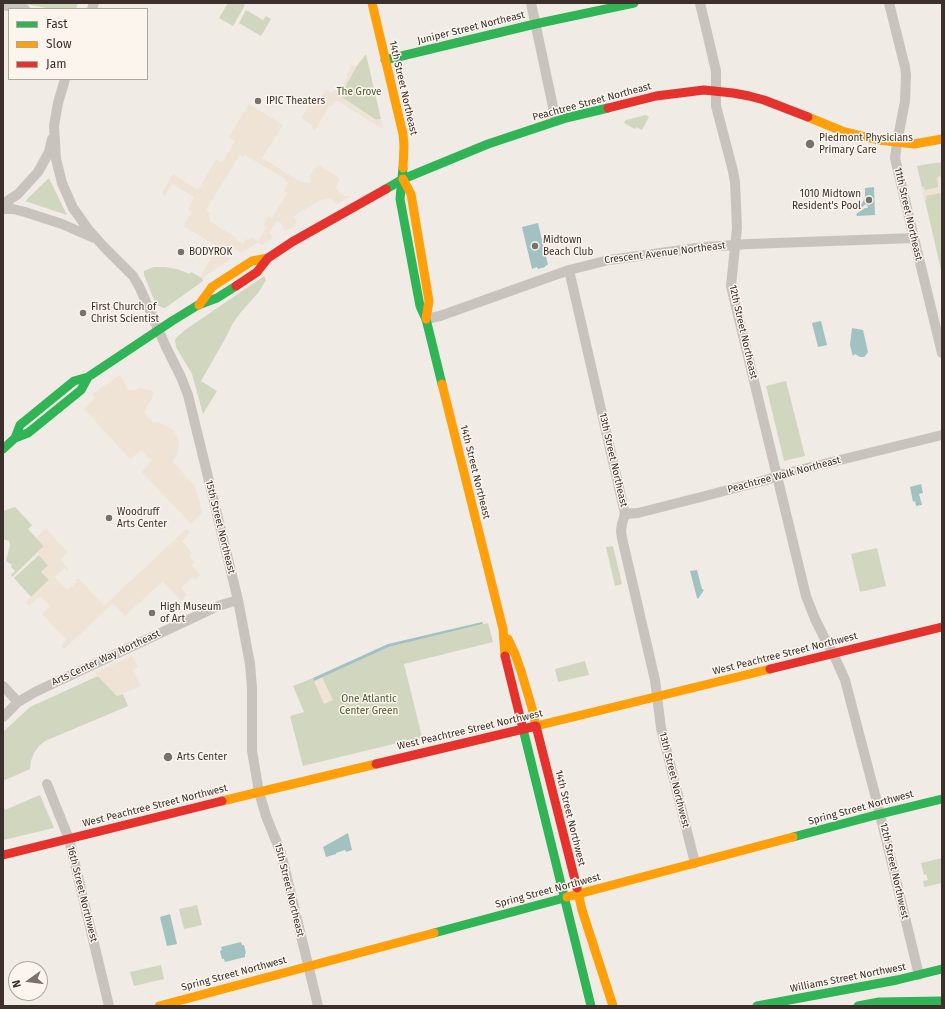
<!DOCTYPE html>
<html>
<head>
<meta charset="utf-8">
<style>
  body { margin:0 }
  #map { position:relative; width:945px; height:1009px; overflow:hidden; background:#f0ebe5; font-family:"Fira Sans",sans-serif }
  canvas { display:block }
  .frame { position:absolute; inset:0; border:4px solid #3b302b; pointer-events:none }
  .legend { position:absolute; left:8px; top:8px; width:140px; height:72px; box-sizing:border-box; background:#fbf5ee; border:1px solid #aea6a0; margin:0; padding:5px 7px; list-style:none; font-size:12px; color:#3b302b }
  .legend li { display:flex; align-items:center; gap:8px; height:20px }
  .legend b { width:20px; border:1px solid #aea6a0 }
  .north { position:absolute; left:8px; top:961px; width:40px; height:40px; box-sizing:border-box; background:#fbf5ee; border:1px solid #aea6a0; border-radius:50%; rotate:256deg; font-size:11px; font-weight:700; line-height:16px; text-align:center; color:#3b302b }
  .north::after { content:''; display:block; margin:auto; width:14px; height:18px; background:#7a716c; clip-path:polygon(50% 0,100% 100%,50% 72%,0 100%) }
</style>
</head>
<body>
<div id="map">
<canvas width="945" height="1009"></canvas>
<div class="frame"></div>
<ul class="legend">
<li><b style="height:5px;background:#30b455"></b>Fast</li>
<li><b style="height:5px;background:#ff9f0a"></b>Slow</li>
<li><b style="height:5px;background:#e5322d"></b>Jam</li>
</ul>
<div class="north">N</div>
</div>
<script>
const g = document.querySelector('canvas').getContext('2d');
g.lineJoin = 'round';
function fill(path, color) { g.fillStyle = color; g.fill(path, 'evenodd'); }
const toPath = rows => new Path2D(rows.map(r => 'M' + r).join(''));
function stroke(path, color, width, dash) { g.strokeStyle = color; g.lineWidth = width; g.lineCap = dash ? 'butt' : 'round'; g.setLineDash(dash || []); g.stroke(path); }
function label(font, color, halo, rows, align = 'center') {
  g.font = font + ' "Fira Sans",sans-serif'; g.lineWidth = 3; g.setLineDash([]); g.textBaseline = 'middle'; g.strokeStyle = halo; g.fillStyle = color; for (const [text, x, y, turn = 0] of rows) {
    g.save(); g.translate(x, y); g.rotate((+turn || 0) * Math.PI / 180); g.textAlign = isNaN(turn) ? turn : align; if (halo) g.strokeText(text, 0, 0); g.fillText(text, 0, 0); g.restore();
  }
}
fill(toPath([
  [19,3,78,3,76,9,52,9],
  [228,3,241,3,245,5,233,26,219,18],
  [246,10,263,20,266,16,271,19,261,36,239,23],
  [366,54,381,119,376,120,340,96,356,67],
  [646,115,649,117,642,130,636,127,635,129,624,123,626,120],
  [942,162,942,274,917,166],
  [49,178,67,215,25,201],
  [154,267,165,267,177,269,190,274,191,272,202,278,203,281,165,308,161,307,157,305,155,302,144,275,144,271],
  [264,276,266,280,258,293,241,312,233,323,225,339,201,381,217,391,203,414,192,374,176,347,175,340,177,337,185,330],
  [786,381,805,456,784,461,766,386],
  [15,507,32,525,28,529,44,546,12,577,11,575,15,571,11,567,12,565,6,561,10,545,9,541,3,539,3,511],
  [613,546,622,584,615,586,606,547],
  [877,548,886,586,860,592,851,554],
  [39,555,48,565,49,580,31,597,14,578],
  [488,623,493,642,404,664,422,737,303,766,290,716,304,712,293,686,313,678,314,681,389,647],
  [585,661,589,675,558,682,555,669],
  [98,676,117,696,123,694,128,706,45,741,39,746,34,753,31,761,30,769,3,781,3,732,30,707],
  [40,795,54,828,3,840,3,804,5,810],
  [942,858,942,883,924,887,923,881,928,880,926,874,924,875,921,863],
  [197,905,202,925,184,929,179,909],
  [161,965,164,979,134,986,130,972]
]), '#d1d6bf');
fill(toPath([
  [352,65,356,67,340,96,376,120,381,119,383,129,336,100,332,106,330,105,315,130,311,127,312,125,301,118,310,104,315,107,326,89,332,93,334,90,339,92,348,76,346,75],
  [249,104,283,125,262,158,299,181,309,183,310,184,311,183,310,176,318,165,340,178,336,188,340,194,345,196,351,196,337,204,330,199,325,199,320,200,294,216,297,222,295,224,296,226,285,231,281,223,277,221,269,232,273,238,262,245,258,242,257,243,241,253,231,247,225,255,230,259,202,278,200,277,218,247,186,227,185,228,183,227,192,212,188,209,194,197,172,184,165,196,162,193,173,174,198,190,216,159,222,163,235,141,229,137],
  [240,154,243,157,245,155,285,179,285,181,288,183,284,191,287,193,272,218,268,216,264,225,267,227,258,241,251,237,249,240,246,239,243,244,236,240,237,238,209,221,210,217,208,216,210,213,206,210],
  [942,176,942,202,940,193,926,196,927,199,925,200,922,187,924,187,925,190,938,187,937,177],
  [120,375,124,381,126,387,129,390,136,390,140,388,153,391,152,398,146,408,145,413,147,417,153,422,158,422,168,427,173,430,177,436,179,443,179,448,177,454,172,461,195,486,202,512,191,524,142,472,152,460,146,456,142,450,130,459,84,409,95,398,92,394],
  [46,529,68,552,60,559,69,569,67,571,64,568,55,577,67,590,77,582,76,580,78,578,104,606,186,529,190,533,182,541,192,553,189,556,194,562,191,565,200,575,195,580,192,577,181,588,187,595,181,601,163,581,125,616,113,603,64,649,61,646,66,640,42,614,50,606,40,596,29,606,26,602,49,580,41,572,48,565,37,553,44,546,36,538],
  [132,656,138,667,133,670,141,686,117,696,95,673],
  [322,677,333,700,324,704,314,681]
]), '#eee3d5');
fill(toPath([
  [874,187,875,215,857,216,856,214,865,208,867,208,868,207,867,205,866,204,861,208,860,206,865,198,865,188],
  [538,223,548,265,545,266,545,267,538,269,537,267,532,269,522,227],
  [821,321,827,345,818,347,812,323],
  [852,328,863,330,868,352,866,355,864,357,860,357,855,354,853,356,852,353,850,345],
  [921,484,923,493,919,494,922,505,916,506,915,501,913,502,910,487],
  [697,570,702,589,704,590,698,599,697,598,690,571],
  [482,622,483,624,389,647,314,681,313,678,388,644],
  [348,833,352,850,346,852,345,850,336,853,336,854,326,857,323,847],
  [170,914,177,944,167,946,160,917],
  [241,942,242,945,244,945,246,953,245,954,245,957,225,962,224,959,222,959,220,951,222,950,221,947]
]), '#a1c2c1');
stroke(toPath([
  [531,3,556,121],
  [700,3,716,71,716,106,733,171,735,182,737,228,731,286,806,596,815,619,827,643,833,653,845,680,877,802,919,975],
  [889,3,905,67,906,75,905,101,897,143,895,158,914,238,942,353],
  [3,5,25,9],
  [92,9,94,3],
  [65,79,58,103,54,126,56,159,62,183,73,208,88,229,105,248,133,276,139,286,166,347,181,377,188,395,238,600,250,664,252,688,252,751,259,792,266,816,281,853,318,1006],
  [3,204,18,194,38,172,49,152,52,139],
  [3,209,13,209,25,212,62,224,94,238],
  [569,270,625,514,622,524,621,531,622,538,655,680,661,728,695,863],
  [426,319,440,316,569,270,609,260,704,247,749,244,914,238],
  [625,514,638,513,701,497,766,480,783,474,942,435],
  [3,686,18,702],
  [3,717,18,702,35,692,218,606,238,600],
  [47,784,69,839,109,1006]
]), '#c9c3be', 10);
stroke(toPath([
  [385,60,535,24,634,3],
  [403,168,400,199,420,306,426,319,442,384],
  [386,189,403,179,488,144,566,118,608,108],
  [15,438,20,425,74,381,88,377,172,321,198,305,217,298,236,286],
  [3,449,15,438,28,433,81,390,88,377],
  [523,729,591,1006],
  [793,837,872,816,942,799],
  [434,933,564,898],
  [757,1006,897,980,942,969],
  [858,1006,879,1002,942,1001]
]), '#30b455', 9);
stroke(toPath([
  [372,3,403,134,404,146,403,168],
  [808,117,842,131,878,140,914,144,942,139],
  [403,179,411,194,429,301,426,319],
  [199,305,212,287,252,261,268,258],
  [442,384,503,629,505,656],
  [508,639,515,654,521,671,532,708,536,726,770,669],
  [222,801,376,764],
  [577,888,582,910,613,1006],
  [567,897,793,837],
  [159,1006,434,933]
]), '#ff9f0a', 9);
stroke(toPath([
  [608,108,656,96,704,90,733,93,749,96,764,100,808,117],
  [236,286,257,272,268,258,292,242,386,189],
  [505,656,523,729],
  [770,669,942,627],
  [376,764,536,726,577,888],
  [3,855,222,801]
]), '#e5322d', 9);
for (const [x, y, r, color] of [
  [258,101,4,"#7a716c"],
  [810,144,5,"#7a716c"],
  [869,200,4,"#7a716c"],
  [535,246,4,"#7a716c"],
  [181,252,4,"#7a716c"],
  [83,313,4,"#7a716c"],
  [109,518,4,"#7a716c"],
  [152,613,4,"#7a716c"],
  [168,757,5,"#7a716c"]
]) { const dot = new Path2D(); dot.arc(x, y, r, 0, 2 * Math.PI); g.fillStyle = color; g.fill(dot); stroke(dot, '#fbf5ee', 1.5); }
label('10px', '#3b302b', '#fbf5ee', [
  ["Juniper Street Northeast",471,28,-14],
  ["14th Street Northeast",403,88,77],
  ["Peachtree Street Northeast",592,102,-15],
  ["11th Street Northeast",908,214,77],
  ["Crescent Avenue Northeast",665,253,-7],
  ["12th Street Northeast",743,332,77],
  ["13th Street Northeast",613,460,77],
  ["14th Street Northeast",475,472,76],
  ["Peachtree Walk Northeast",784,475,-15],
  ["15th Street Northeast",220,527,76],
  ["West Peachtree Street Northwest",785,654,-14],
  ["Arts Center Way Northeast",106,658,-25],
  ["West Peachtree Street Northwest",470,730,-13],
  ["13th Street Northwest",674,780,76],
  ["West Peachtree Street Northwest",155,806,-14],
  ["Spring Street Northwest",861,808,-15],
  ["14th Street Northwest",570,818,76],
  ["12th Street Northwest",894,871,77],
  ["15th Street Northeast",289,890,76],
  ["Spring Street Northwest",548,891,-15],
  ["16th Street Northwest",82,894,76],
  ["Spring Street Northwest",234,974,-15],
  ["Williams Street Northwest",848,978,-11]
]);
label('10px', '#4a5a2e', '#fbf5ee', [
  ["The Grove",359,92],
  ["One Atlantic",369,699],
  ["Center Green",369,711]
]);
label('10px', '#3b302b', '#fbf5ee', [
  ["IPIC Theaters",266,101],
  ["Piedmont Physicians",819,138],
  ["Primary Care",819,150],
  ["1010 Midtown",861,194,"right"],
  ["Resident's Pool",861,206,"right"],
  ["Midtown",543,240],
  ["Beach Club",543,252],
  ["BODYROK",189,252],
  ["First Church of",91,307],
  ["Christ Scientist",91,319],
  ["Woodruff",117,512],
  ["Arts Center",117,524],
  ["High Museum",160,607],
  ["of Art",160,619],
  ["Arts Center",177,757]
], 'left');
</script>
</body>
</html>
